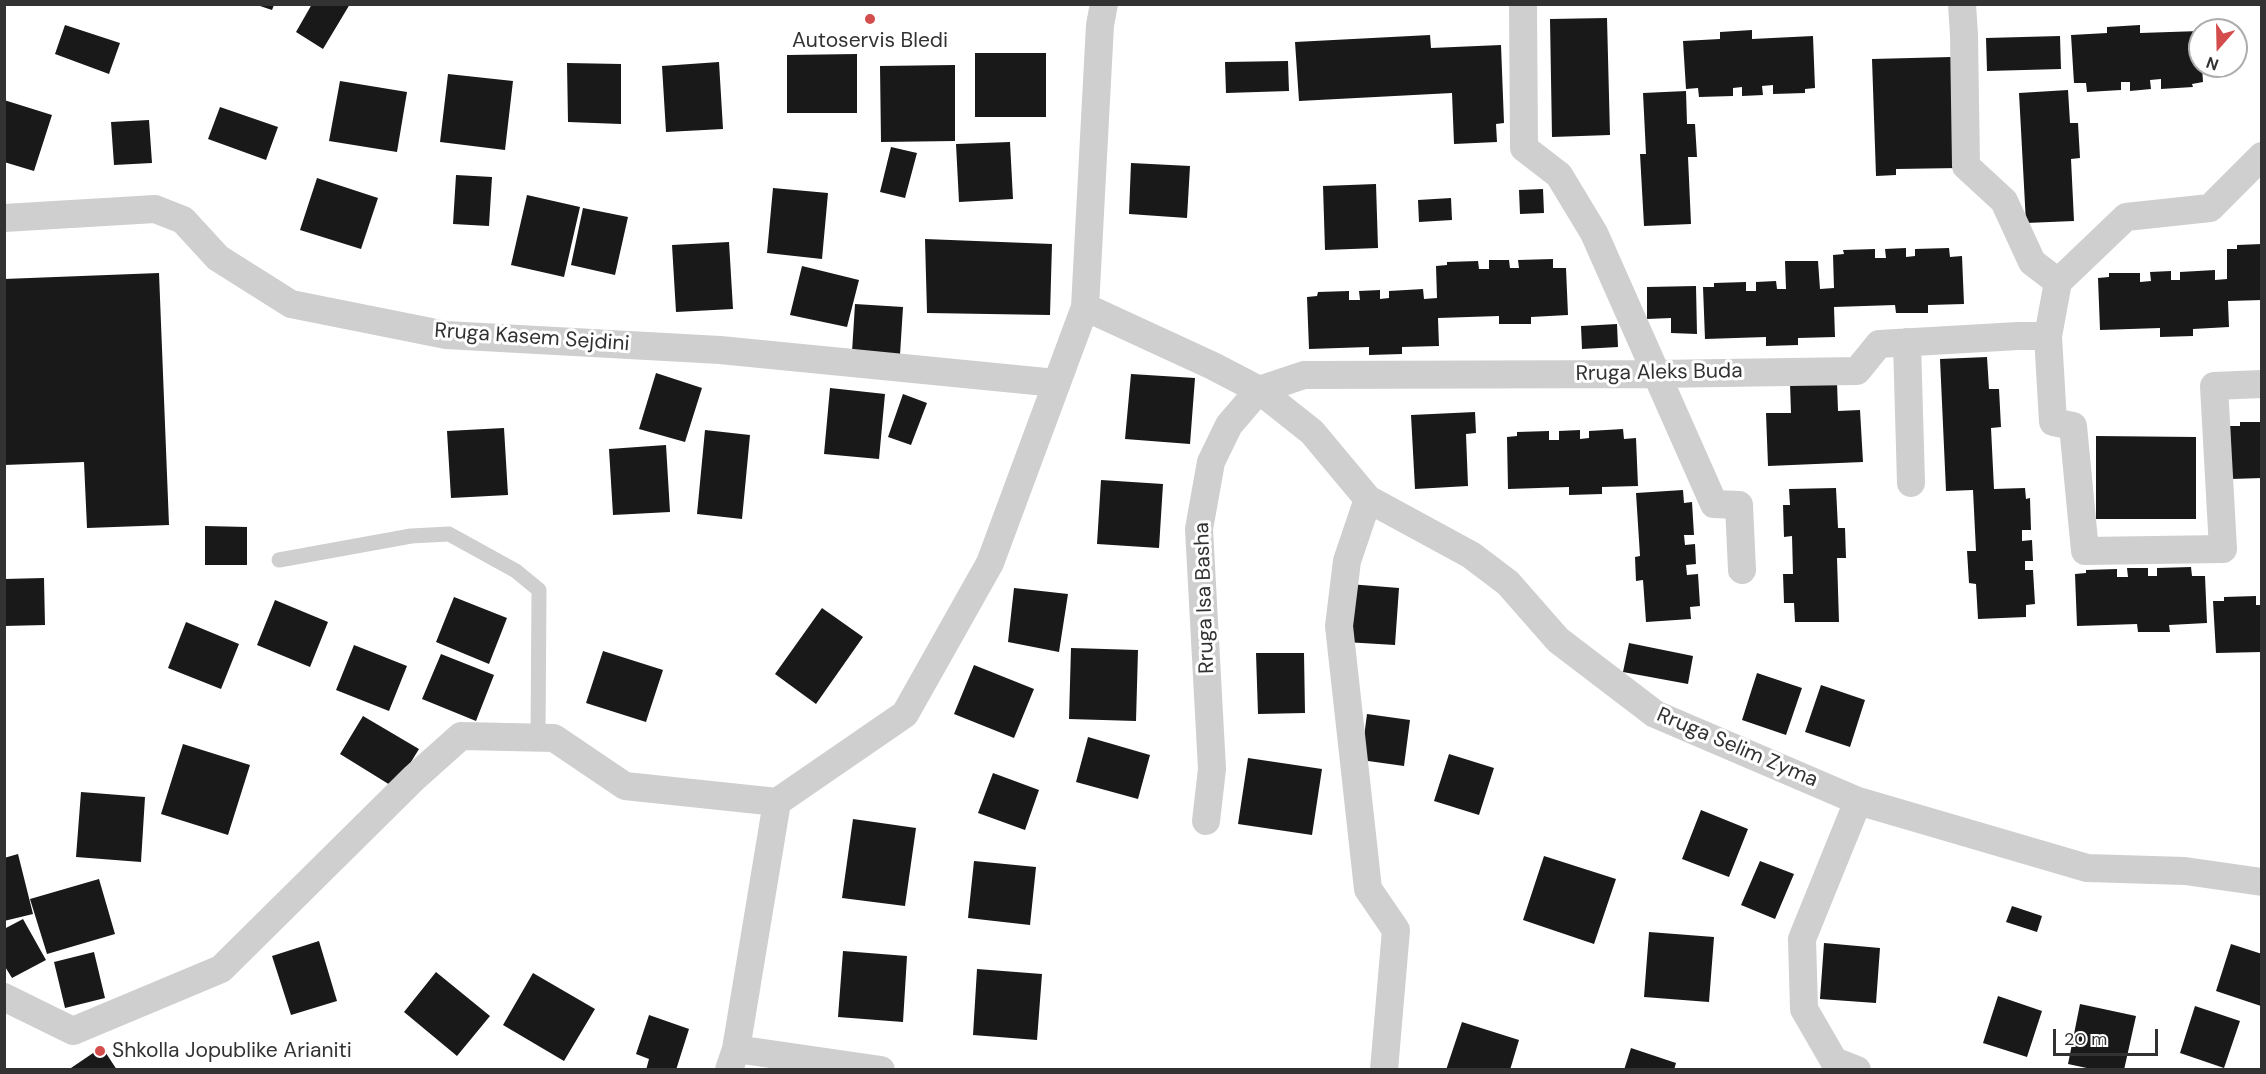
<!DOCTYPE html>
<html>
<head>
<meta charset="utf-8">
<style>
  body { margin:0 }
  #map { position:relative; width:2266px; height:1074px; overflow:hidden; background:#fff; font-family:"DM Sans",sans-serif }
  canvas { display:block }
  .frame { position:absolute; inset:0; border:6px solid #323232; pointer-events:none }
  .north { position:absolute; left:2188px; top:18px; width:60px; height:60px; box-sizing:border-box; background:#fff; border:2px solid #adadad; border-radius:50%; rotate:200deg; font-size:16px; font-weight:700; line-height:24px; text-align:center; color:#323232 }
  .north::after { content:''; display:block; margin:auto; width:21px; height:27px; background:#d24d4b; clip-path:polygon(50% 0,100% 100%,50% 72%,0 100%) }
  .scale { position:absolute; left:2053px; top:1029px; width:105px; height:27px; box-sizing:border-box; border:3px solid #323232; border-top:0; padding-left:8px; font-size:18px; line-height:21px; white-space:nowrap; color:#323232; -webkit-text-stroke:4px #fff; paint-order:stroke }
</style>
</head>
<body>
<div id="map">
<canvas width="2266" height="1074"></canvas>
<div class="frame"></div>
<div class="north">N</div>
<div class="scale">20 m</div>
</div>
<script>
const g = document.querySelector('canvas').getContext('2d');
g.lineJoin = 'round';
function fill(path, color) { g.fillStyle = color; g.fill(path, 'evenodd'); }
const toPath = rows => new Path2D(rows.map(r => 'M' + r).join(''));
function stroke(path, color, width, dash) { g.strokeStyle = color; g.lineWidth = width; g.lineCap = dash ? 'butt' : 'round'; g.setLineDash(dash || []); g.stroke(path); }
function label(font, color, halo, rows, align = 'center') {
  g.font = font + ' "DM Sans",sans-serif'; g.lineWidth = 6; g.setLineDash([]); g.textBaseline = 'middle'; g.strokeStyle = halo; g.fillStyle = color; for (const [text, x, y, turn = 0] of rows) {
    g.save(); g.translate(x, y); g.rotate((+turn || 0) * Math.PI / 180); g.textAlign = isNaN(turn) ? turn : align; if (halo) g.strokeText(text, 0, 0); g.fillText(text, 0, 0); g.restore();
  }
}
fill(toPath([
  [312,4,350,4,323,49,296,32],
  [257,5,274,5,272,10],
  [1607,18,1610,135,1552,137,1550,19],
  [65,25,120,43,109,74,55,54],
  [2140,25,2140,33,2200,31,2200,66,2202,66,2203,82,2192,84,2193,87,2161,89,2161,79,2150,80,2151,89,2130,91,2130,82,2121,82,2121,90,2087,92,2086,83,2074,83,2071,35,2107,33,2107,27],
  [1752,30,1752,39,1813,36,1815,88,1805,89,1805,93,1773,94,1773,85,1762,86,1763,95,1742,96,1742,87,1733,88,1733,96,1699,97,1698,88,1686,89,1683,41,1720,39,1720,32],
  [1430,35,1431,48,1501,45,1504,123,1496,124,1497,142,1454,144,1452,93,1299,101,1295,42],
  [2060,36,2061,69,1987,71,1986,38],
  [975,53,1046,53,1046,117,975,117],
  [857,54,857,113,787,113,787,55],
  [1951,57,1959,168,1896,169,1896,175,1876,176,1872,59],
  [1288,61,1289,91,1226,93,1225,62],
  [719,62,723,129,666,132,662,66],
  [567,63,621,64,621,124,568,122],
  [955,65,955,141,881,142,880,66],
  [448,74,513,81,505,150,440,142],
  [340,81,407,92,397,152,329,141],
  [2068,90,2070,123,2078,123,2080,158,2071,159,2074,221,2026,223,2019,93],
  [1686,91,1687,124,1695,124,1697,157,1688,157,1691,224,1644,226,1640,154,1646,154,1643,93],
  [4,100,52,115,34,171,4,162],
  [220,107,278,127,266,160,208,139],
  [149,120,152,163,114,165,111,122],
  [1010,142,1013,199,959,202,956,144],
  [891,147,917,153,905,198,880,192],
  [1131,163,1190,166,1187,218,1129,214],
  [456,175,492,177,489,226,453,224],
  [317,178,378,198,361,249,300,230],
  [1376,184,1378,248,1325,250,1323,186],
  [773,188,828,193,822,259,767,253],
  [1543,189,1544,213,1520,214,1519,190],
  [527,195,580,207,564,277,511,265],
  [1451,198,1452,220,1419,222,1418,200],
  [583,208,628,217,615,275,571,265],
  [925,239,1052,244,1050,315,927,313],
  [729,242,733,309,676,312,672,245],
  [2262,244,2262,300,2228,301,2229,327,2193,329,2193,336,2160,337,2160,328,2100,330,2098,278,2109,277,2109,273,2140,273,2140,282,2151,281,2150,272,2171,271,2171,280,2180,280,2180,272,2215,270,2215,280,2227,279,2227,249,2237,249,2237,245],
  [1906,248,1906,257,1915,256,1915,249,1949,248,1950,257,1962,256,1964,304,1928,305,1928,313,1896,313,1895,305,1834,307,1835,337,1798,338,1798,345,1766,346,1766,337,1705,339,1703,287,1714,287,1714,283,1746,282,1746,291,1756,291,1756,282,1776,281,1777,289,1786,289,1785,261,1818,261,1820,289,1834,288,1833,255,1844,254,1843,250,1875,249,1875,258,1886,258,1885,249],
  [1553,259,1553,268,1566,268,1568,315,1531,317,1531,324,1499,324,1499,316,1438,318,1439,346,1402,347,1402,354,1369,355,1369,347,1309,349,1307,297,1317,296,1318,292,1349,291,1349,300,1360,300,1359,291,1380,290,1380,299,1389,298,1389,291,1423,289,1424,299,1437,298,1436,266,1447,265,1447,262,1478,261,1479,269,1489,269,1489,260,1509,260,1510,268,1519,268,1518,260],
  [802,266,859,280,847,327,790,315],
  [159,273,169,525,87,528,84,462,4,465,4,279],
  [1696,286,1697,334,1671,333,1671,318,1647,319,1647,287],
  [855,304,903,307,900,355,852,352],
  [1617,324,1618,347,1582,349,1581,326],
  [1987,357,1989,389,1999,389,2001,427,1991,428,1994,489,2025,488,2026,499,2030,498,2031,530,2022,530,2022,541,2032,540,2033,561,2025,561,2025,570,2033,570,2035,604,2026,605,2026,617,1978,619,1976,584,1969,583,1967,551,1976,551,1973,490,1946,491,1940,359],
  [656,373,702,388,685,442,639,429],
  [1131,374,1195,378,1190,444,1125,439],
  [1837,382,1838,411,1860,410,1863,462,1768,466,1766,413,1791,413,1790,384],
  [830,388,885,394,879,459,824,454],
  [903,394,927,403,911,445,888,437],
  [1475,412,1476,433,1466,434,1468,486,1415,489,1411,415],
  [2240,422,2262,422,2262,478,2231,479,2230,426,2240,426],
  [504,428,508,495,451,498,447,431],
  [1623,429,1624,439,1636,438,1638,486,1602,487,1602,494,1569,495,1569,487,1508,489,1507,437,1517,436,1517,432,1549,431,1549,440,1559,440,1559,431,1580,430,1580,439,1589,438,1589,431],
  [705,430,750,435,742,519,697,514],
  [2096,436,2196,437,2196,519,2096,519],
  [666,445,670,512,613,515,609,449],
  [1101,480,1163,484,1159,548,1097,544],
  [1836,488,1838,528,1845,528,1846,558,1837,558,1839,622,1795,622,1794,603,1784,603,1783,574,1793,574,1792,536,1784,537,1783,505,1790,505,1789,489],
  [1683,490,1684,503,1692,502,1694,535,1684,535,1685,545,1695,544,1696,564,1686,565,1687,575,1698,574,1700,606,1690,607,1691,619,1646,622,1643,580,1636,581,1635,557,1640,556,1636,493],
  [205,526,247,527,247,565,205,565],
  [2191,567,2192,576,2205,576,2207,623,2169,625,2170,632,2138,632,2137,624,2077,626,2075,574,2086,573,2086,570,2117,569,2117,577,2128,577,2127,568,2148,568,2148,576,2157,576,2157,568],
  [44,578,45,625,4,626,4,579],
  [1349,584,1399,588,1395,645,1345,642],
  [1014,588,1068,594,1059,652,1008,642],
  [2256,596,2256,605,2262,605,2262,652,2216,653,2213,601,2224,601,2224,597],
  [454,597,507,618,489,664,436,642],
  [275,600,328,622,310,667,257,645],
  [822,608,863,637,816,704,775,674],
  [186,622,239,644,221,689,168,668],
  [1629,643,1693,656,1688,684,1623,672],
  [354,645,407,666,389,711,336,690],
  [1071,648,1138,650,1136,721,1069,719],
  [603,651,663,670,646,722,586,703],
  [1256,653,1304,653,1305,713,1258,714],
  [441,654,494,675,476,721,422,699],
  [974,665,1034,689,1014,738,954,714],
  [1757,673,1802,688,1786,735,1742,720],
  [1821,685,1865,700,1850,747,1805,732],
  [1367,714,1410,720,1404,766,1361,760],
  [363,716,419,749,395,788,340,754],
  [1088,737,1150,755,1138,799,1076,782],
  [183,744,250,765,228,835,161,814],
  [1449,754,1494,768,1479,815,1434,801],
  [1248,758,1322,769,1312,835,1238,824],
  [993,773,1039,790,1025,830,978,813],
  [81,792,145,797,141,862,76,857],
  [1701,810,1748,829,1729,877,1682,859],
  [853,819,916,828,905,906,842,898],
  [18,854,33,914,4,921,4,858],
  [1544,856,1616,879,1594,944,1523,920],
  [974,861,1036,867,1030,925,968,918],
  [1760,861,1794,874,1775,919,1741,905],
  [99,879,115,934,47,954,30,899],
  [2012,906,2042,916,2037,932,2006,922],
  [23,919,46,960,12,978,4,965,4,929],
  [1649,932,1714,937,1709,1002,1644,997],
  [319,941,337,1001,291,1015,272,956],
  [1824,943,1880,948,1876,1003,1820,999],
  [2231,944,2262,954,2261,1006,2216,991],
  [843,951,907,956,903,1022,838,1017],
  [94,952,105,998,65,1008,54,962],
  [977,969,1042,974,1037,1040,973,1035],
  [436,972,490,1016,457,1056,404,1012],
  [533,973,595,1009,564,1061,503,1025],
  [1998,996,2042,1011,2027,1057,1983,1043],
  [2080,1004,2136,1016,2124,1070,2096,1070,2068,1064],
  [2195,1006,2240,1021,2224,1068,2180,1053],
  [649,1015,689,1029,676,1070,646,1070,649,1059,636,1054],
  [1462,1022,1519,1040,1510,1070,1446,1070],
  [102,1047,117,1070,68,1070],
  [1631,1048,1676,1063,1674,1070,1624,1070]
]), '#191919');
stroke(toPath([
  [279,560,411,536,449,534,516,571,539,590,538,737]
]), '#cfcfcf', 15);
stroke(toPath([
  [1523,4,1524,148,1559,175,1594,233,1714,504,1739,505,1742,570],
  [1962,4,1964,35,1966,166,2004,201,2032,262,2058,282,2048,336,2053,422,2073,426,2085,551,2223,549,2214,386,2262,384],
  [4,218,155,209,183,220,218,258,291,304,446,335,720,350,1056,383],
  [2058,282,2126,217,2210,208,2262,156],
  [1085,307,1213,366,1259,390,1312,432,1368,499,1471,555,1508,583,1558,640,1655,714,1858,801,2087,868,2185,871,2262,882],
  [1907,342,1911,483],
  [1368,499,1347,561,1339,626,1368,889,1396,930,1384,1070],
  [1206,821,1212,769,1199,529,1211,462,1229,425,1259,390,1304,375,1656,374,1857,371,1879,344,2018,336,2048,336],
  [4,997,73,1031,221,969,414,778,461,736,554,738,625,786,777,802],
  [736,1049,881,1070],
  [729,1070,736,1049,777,802,905,714,990,563,1085,307,1100,25,1104,4],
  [1857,1070,1834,1061,1804,1009,1802,939,1858,801]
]), '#cfcfcf', 28);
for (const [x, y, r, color] of [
  [870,19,6,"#d24d4b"],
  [100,1051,6,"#d24d4b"]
]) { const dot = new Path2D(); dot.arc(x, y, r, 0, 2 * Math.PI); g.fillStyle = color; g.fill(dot); stroke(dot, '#fff', 2); }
label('21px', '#323232', '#fff', [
  ["Autoservis Bledi",870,41],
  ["Shkolla Jopublike Arianiti",112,1051,"left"]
]);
label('21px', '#323232', '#fff', [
  ["Rruga Kasem Sejdini",532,338,4],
  ["Rruga Aleks Buda",1659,373,-1],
  ["Rruga Isa Basha",1205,598,-92],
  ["Rruga Selim Zyma",1737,748,23]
]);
</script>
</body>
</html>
